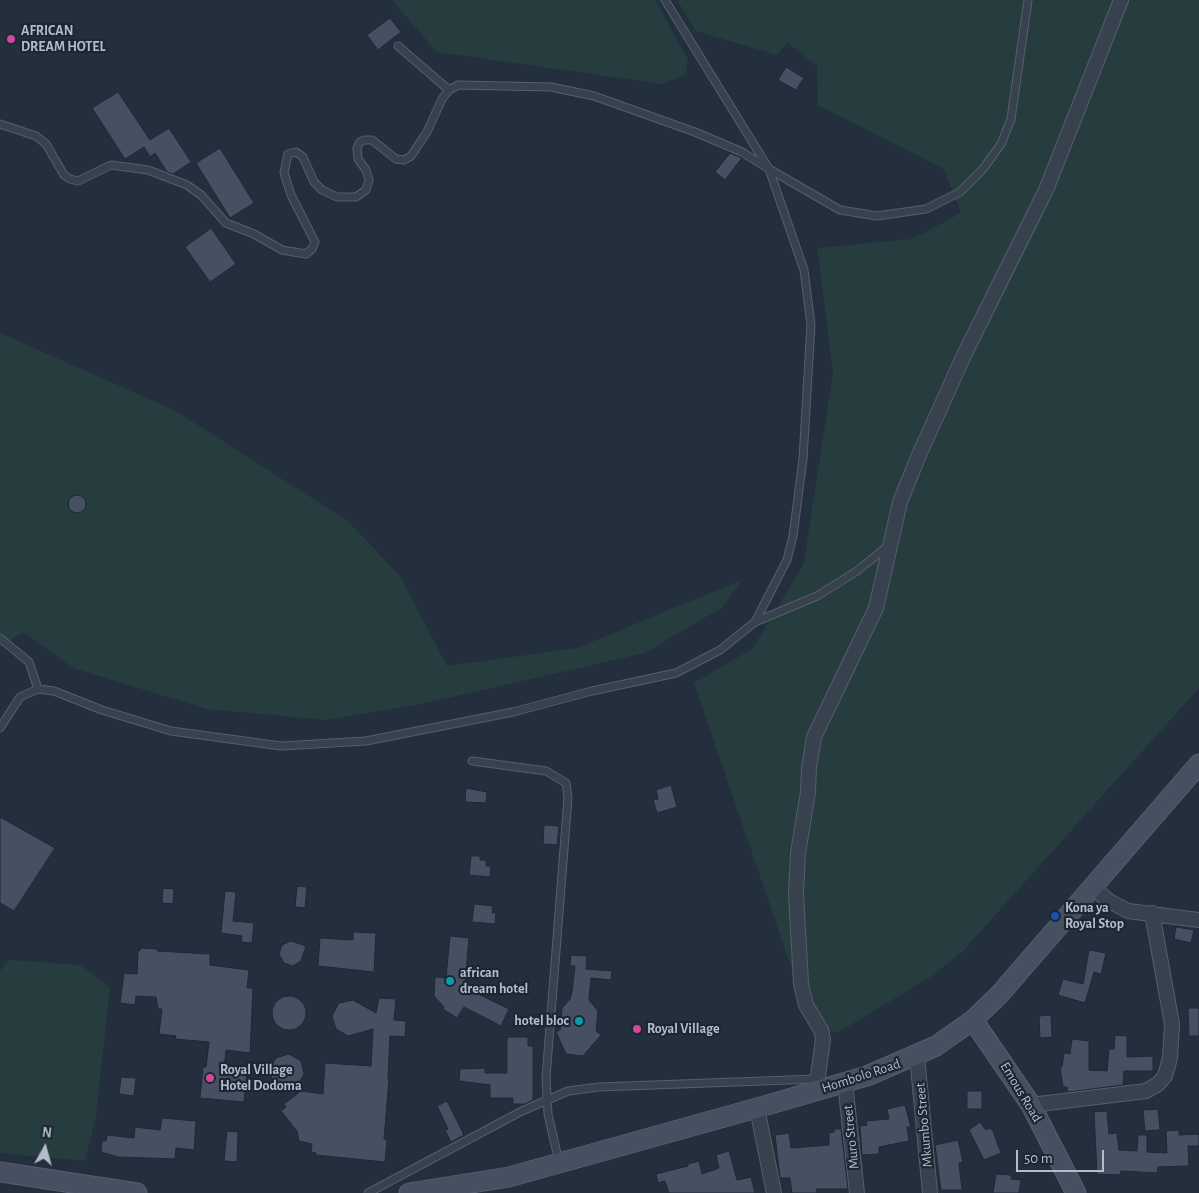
<!DOCTYPE html>
<html>
<head>
<meta charset="utf-8">
<style>
  body { margin:0 }
  #map { position:relative; width:1199px; height:1193px; overflow:hidden; background:#242f3e; font-family:"Alegreya Sans",sans-serif }
  canvas { display:block }
  .north { position:absolute; left:20px; top:1123px; width:50px; height:50px; -webkit-text-stroke:4px #1d2633; paint-order:stroke; rotate:7deg; font-size:14px; font-weight:700; line-height:20px; text-align:center; color:#b4bcc9 }
  .north::after { content:''; display:block; margin:auto; width:18px; height:22px; background:#b4bcc9; clip-path:polygon(50% 0,100% 100%,50% 72%,0 100%) }
  .scale { position:absolute; left:1016px; top:1150px; width:88px; height:22px; box-sizing:border-box; border:2px solid #b4bcc9; border-top:0; padding-left:6px; font-size:15px; line-height:18px; white-space:nowrap; color:#b4bcc9; -webkit-text-stroke:4px #1d2633; paint-order:stroke }
</style>
</head>
<body>
<div id="map">
<canvas width="1199" height="1193"></canvas>
<div class="north">N</div>
<div class="scale">50 m</div>
</div>
<script>
const g = document.querySelector('canvas').getContext('2d');
g.lineJoin = 'round';
function fill(path, color) { g.fillStyle = color; g.fill(path, 'evenodd'); }
const toPath = rows => new Path2D(rows.map(r => 'M' + r).join(''));
function stroke(path, color, width, dash) { g.strokeStyle = color; g.lineWidth = width; g.lineCap = dash ? 'butt' : 'round'; g.setLineDash(dash || []); g.stroke(path); }
function label(font, color, halo, rows, align = 'center') {
  g.font = font + ' "Alegreya Sans",sans-serif'; g.lineWidth = 4.5; g.setLineDash([]); g.textBaseline = 'middle'; g.strokeStyle = halo; g.fillStyle = color; for (const [text, x, y, turn = 0] of rows) {
    g.save(); g.translate(x, y); g.rotate((+turn || 0) * Math.PI / 180); g.textAlign = isNaN(turn) ? turn : align; if (halo) g.strokeText(text, 0, 0); g.fillText(text, 0, 0); g.restore();
  }
}
fill(toPath([
  [392,0,655,0,688,60,685,75,662,84,437,52],
  [677,0,1199,0,1199,688,962,952,932,976,837,1033,812,1028,694,683,753,648,804,563,833,372,817,248,912,239,961,213,944,169,818,105,817,66,787,42,777,55,696,31],
  [0,333,174,410,348,521,400,576,447,666,577,648,742,580,723,607,645,653,417,705,326,720,207,709,73,668,23,632,0,647],
  [9,960,80,965,110,987,96,1116,85,1161,0,1153,0,971]
]), '#263c3f');
const building = toPath([
  [390,18,401,32,378,50,367,35,390,18],
  [786,67,804,78,796,90,778,80,786,67],
  [118,92,150,140,169,128,191,162,173,174,167,172,155,153,150,157,144,147,125,159,92,108,118,92],
  [220,148,254,203,230,218,196,163,220,148],
  [730,153,742,158,725,180,715,172,730,153],
  [211,228,236,264,210,282,185,247,211,228],
  '68 504a9 9 0 1 1 18 0a9 9 0 1 1-18 0Z',
  [671,785,677,807,657,813,653,800,658,799,656,790,671,785],
  [466,788,487,792,486,803,465,802,466,788],
  [0,817,55,848,14,911,0,903,0,817],
  [544,825,559,826,557,845,543,844,544,825],
  [471,856,480,856,480,860,486,860,486,866,491,866,490,877,469,875,471,856],
  [297,886,307,887,305,908,295,907,297,886],
  [163,888,174,889,173,904,162,903,163,888],
  [225,891,236,892,233,921,254,923,252,943,241,942,242,936,221,933,225,891],
  [474,904,493,906,492,913,496,913,495,924,472,922,474,904],
  [1176,927,1194,930,1191,943,1174,939,1176,927],
  [353,932,376,933,374,972,318,966,320,938,353,940,353,932],
  [450,936,469,938,465,983,478,989,476,993,509,1009,501,1026,464,1007,457,1018,443,1009,444,1007,434,996,435,977,446,978,450,936],
  [291,941,306,946,301,961,293,966,284,963,279,954,282,945,291,941],
  [140,948,158,949,157,951,210,954,210,965,249,970,247,988,253,988,250,1053,226,1050,224,1069,247,1071,244,1102,200,1098,203,1067,206,1067,209,1042,175,1039,176,1036,159,1034,162,1009,158,1009,156,997,136,996,135,1005,120,1003,124,973,137,974,138,950,140,951,140,948],
  [1089,950,1106,953,1101,974,1094,972,1085,1003,1058,995,1063,979,1083,984,1089,950],
  [571,955,587,956,586,969,612,971,611,980,591,978,589,1000,598,1011,596,1031,601,1035,583,1056,566,1054,556,1032,560,1030,562,1008,570,999,572,992,575,966,570,966,571,955],
  '272 1013a17 17 0 1 1 34 0a17 17 0 1 1-34 0Z',
  [379,998,396,999,394,1020,406,1021,405,1037,390,1036,388,1079,389,1079,384,1139,387,1140,385,1162,316,1155,316,1153,311,1152,312,1144,299,1141,297,1131,281,1111,286,1107,284,1104,301,1091,323,1094,325,1063,371,1066,373,1029,348,1036,336,1029,332,1016,339,1003,353,1000,376,1013,379,998],
  [1188,1008,1199,1008,1199,1036,1189,1036,1188,1008],
  [1051,1015,1052,1037,1040,1038,1039,1016,1051,1015],
  [1115,1035,1127,1036,1127,1057,1153,1056,1153,1071,1124,1071,1123,1085,1068,1092,1067,1087,1063,1087,1060,1067,1062,1067,1064,1053,1070,1054,1072,1039,1089,1041,1089,1070,1107,1071,1109,1049,1114,1049,1115,1035],
  [507,1037,528,1037,528,1046,533,1046,533,1100,525,1104,513,1104,513,1098,490,1098,490,1085,459,1081,460,1069,485,1068,485,1073,507,1073,507,1037],
  [289,1054,301,1061,304,1074,293,1094,273,1083,269,1070,276,1058,289,1054],
  [121,1077,136,1078,134,1096,119,1094,121,1077],
  [967,1091,982,1091,982,1109,967,1109,967,1091],
  [447,1101,464,1135,451,1142,445,1130,448,1129,437,1106,447,1101],
  [905,1105,911,1127,907,1127,909,1141,879,1147,879,1154,862,1155,860,1126,867,1125,866,1121,889,1119,887,1109,905,1105],
  [1158,1109,1160,1130,1145,1131,1143,1110,1158,1109],
  [1107,1111,1109,1134,1117,1133,1119,1150,1137,1151,1138,1135,1147,1135,1147,1152,1167,1153,1166,1131,1179,1130,1179,1135,1199,1134,1199,1146,1188,1146,1189,1166,1158,1167,1157,1173,1121,1171,1120,1175,1097,1174,1094,1112,1107,1111],
  [162,1118,196,1121,194,1150,176,1148,175,1159,118,1157,101,1152,102,1141,106,1141,107,1135,134,1138,135,1127,160,1130,162,1118],
  [980,1122,986,1130,989,1128,993,1131,1001,1153,984,1160,969,1130,980,1122],
  [834,1129,841,1129,848,1189,816,1189,817,1193,792,1193,790,1178,780,1178,775,1135,789,1133,791,1148,829,1145,829,1133,834,1132,834,1129],
  [227,1131,238,1132,237,1162,224,1161,227,1131],
  [958,1140,963,1162,959,1163,962,1190,941,1190,935,1145,958,1140],
  [729,1151,737,1180,751,1177,755,1193,669,1193,665,1181,658,1183,656,1174,688,1166,688,1164,699,1161,702,1174,719,1168,716,1155,729,1151],
  [996,1174,1011,1175,1011,1179,1021,1180,1019,1193,993,1193,996,1174]
]);
fill(building, '#455162');
stroke(building, '#1f2835', 1);
const lane = toPath([
  [665,0,769,169,840,210,877,216,926,209,960,192,983,169,1001,144,1011,119,1028,0],
  [398,46,449,90],
  [0,124,36,136,46,144,64,175,70,179,78,181,111,165,148,170,187,185,201,195,226,223,254,234,282,250,306,254,312,249,315,242,291,195,284,173,288,154,296,152,303,157,314,182,322,190,337,197,356,197,366,190,369,180,366,170,358,159,357,148,360,142,364,140,372,140,396,159,404,160,411,156,427,132,442,99,449,90,458,85,551,87,594,96,695,132,742,152,769,169,804,270,811,325,803,459,793,536,787,560,755,622,720,650,676,673,592,691,513,712,366,741,281,746,171,731,102,710,54,691,38,689,20,697,0,728],
  [755,622,817,596,857,571,889,545],
  [0,638,29,662,38,689],
  [472,761,546,771,566,783,568,798,546,1078,548,1114,559,1162],
  [368,1193,522,1111,568,1091,599,1087,817,1079]
]);
const street = toPath([
  [1092,887,1109,901,1128,911,1199,920],
  [917,1056,930,1193],
  [845,1082,857,1193],
  [816,1091,823,1039,821,1030,806,1005,801,984,796,894,798,853,808,792,809,768,814,737,876,608,900,502,919,455,965,353,1046,190,1121,0],
  [1031,1105,1146,1091,1158,1084,1165,1076,1170,1058,1172,1024,1152,913],
  [757,1108,774,1193]
]);
const secondary = toPath([
  [973,1020,1031,1105,1076,1193],
  [0,1172,137,1193],
  [409,1193,509,1177,757,1108,867,1076,936,1046,973,1020,999,995,1199,764]
]);
stroke(lane, '#565f6c', 9);
stroke(street, '#565f6c', 16);
stroke(secondary, '#565f6c', 21);
stroke(lane, '#38414e', 7);
stroke(street, '#38414e', 14);
stroke(secondary, '#465061', 19);
for (const [x, y, r, color] of [
  [11,39,5,"#d1479c"],
  [1055,916,5,"#1a4fb4"],
  [450,981,5,"#0f9aa8"],
  [579,1021,5,"#0f9aa8"],
  [637,1029,5,"#d1479c"],
  [210,1078,5,"#d1479c"]
]) { const dot = new Path2D(); dot.arc(x, y, r, 0, 2 * Math.PI); g.fillStyle = color; g.fill(dot); stroke(dot, '#1d2633', 2); }
label('bold 14px', '#b4bcc9', '#1d2633', [
  ["AFRICAN",21,31],
  ["DREAM HOTEL",21,47],
  ["Kona ya",1065,908],
  ["Royal Stop",1065,924],
  ["african",460,973],
  ["dream hotel",460,989],
  ["hotel bloc",569,1021,"right"],
  ["Royal Village",647,1029],
  ["Royal Village",220,1070],
  ["Hotel Dodoma",220,1086]
], 'left');
label('14px', '#b4bcc9', '#1d2633', [
  ["Hombolo Road",861,1076,-18],
  ["Emous Road",1021,1092,59],
  ["Mkumbo Street",924,1125,-95],
  ["Muro Street",851,1137,-96]
]);
</script>
</body>
</html>
